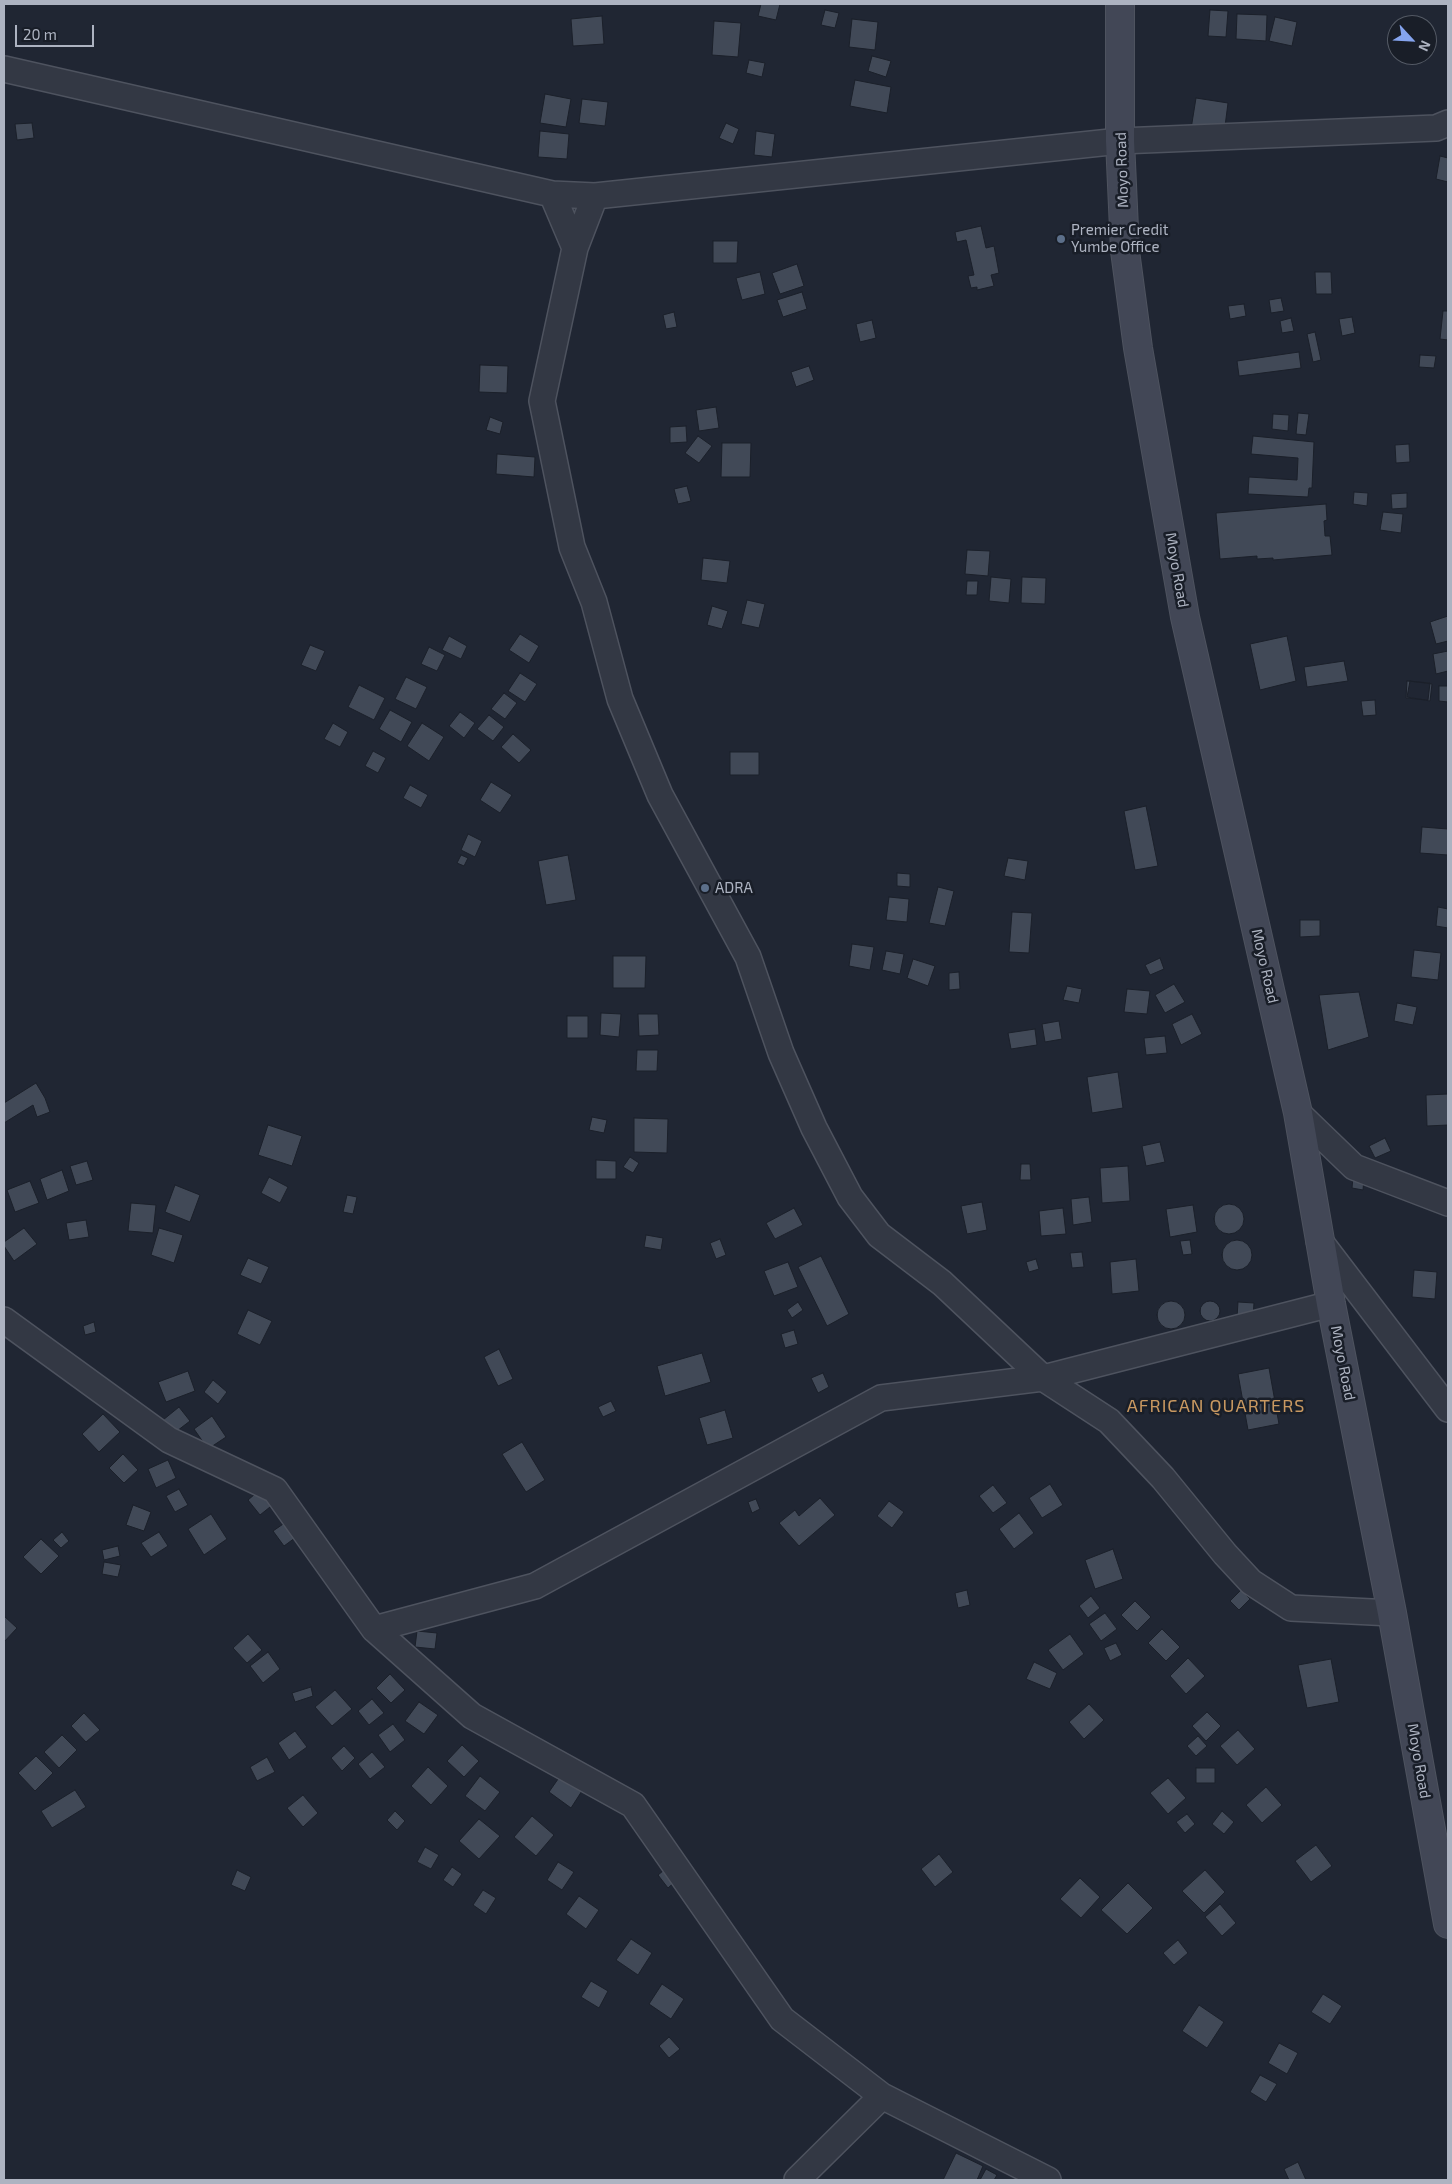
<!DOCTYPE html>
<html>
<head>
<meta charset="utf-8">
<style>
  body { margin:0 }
  #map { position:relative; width:1452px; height:2184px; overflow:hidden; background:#202633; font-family:"Exo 2",sans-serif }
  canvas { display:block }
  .frame { position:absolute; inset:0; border:5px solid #adb3c1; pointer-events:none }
  .north { position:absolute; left:1387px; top:15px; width:50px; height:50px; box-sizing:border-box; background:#191e28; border:1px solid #545a65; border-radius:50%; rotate:115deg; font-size:14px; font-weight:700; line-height:20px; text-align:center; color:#adb3c1 }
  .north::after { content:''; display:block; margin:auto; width:18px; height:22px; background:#85a4ee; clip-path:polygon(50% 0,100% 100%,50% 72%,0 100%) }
  .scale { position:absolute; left:15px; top:25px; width:79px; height:22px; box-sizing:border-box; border:2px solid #adb3c1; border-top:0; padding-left:6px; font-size:15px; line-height:18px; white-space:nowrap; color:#adb3c1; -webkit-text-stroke:4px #191e28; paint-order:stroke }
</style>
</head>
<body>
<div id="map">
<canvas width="1452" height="2184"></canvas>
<div class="frame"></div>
<div class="north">N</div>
<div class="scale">20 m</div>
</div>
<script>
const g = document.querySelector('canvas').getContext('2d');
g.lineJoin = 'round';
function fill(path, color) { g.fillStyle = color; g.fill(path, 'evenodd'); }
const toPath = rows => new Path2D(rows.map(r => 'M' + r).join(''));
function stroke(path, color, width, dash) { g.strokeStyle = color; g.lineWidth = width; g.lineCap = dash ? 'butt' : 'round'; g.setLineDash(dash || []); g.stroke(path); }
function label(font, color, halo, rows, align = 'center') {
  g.font = font + ' "Exo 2",sans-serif'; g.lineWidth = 5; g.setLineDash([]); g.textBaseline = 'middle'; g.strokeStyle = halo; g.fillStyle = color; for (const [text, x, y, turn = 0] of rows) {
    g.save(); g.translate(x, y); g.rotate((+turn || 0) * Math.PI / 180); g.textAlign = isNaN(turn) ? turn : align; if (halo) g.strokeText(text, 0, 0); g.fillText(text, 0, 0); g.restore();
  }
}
const building = toPath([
  [761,4,780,4,776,20,758,16,761,4],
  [825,10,839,13,835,28,821,25,825,10],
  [1210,10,1228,11,1226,37,1208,36,1210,10],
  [1237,14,1267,15,1266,41,1236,39,1237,14],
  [602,16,604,44,573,46,571,19,602,16],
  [1275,17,1297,22,1292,46,1269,41,1275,17],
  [852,19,878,22,875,50,849,47,852,19],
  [714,21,741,23,738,57,712,55,714,21],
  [872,56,891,61,886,77,868,71,872,56],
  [749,60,765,63,762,77,746,73,749,60],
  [855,80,891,87,887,113,850,106,855,80],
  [545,94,571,99,566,127,540,123,545,94],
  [1196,98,1228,103,1224,134,1191,129,1196,98],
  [582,99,608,102,605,126,579,123,582,99],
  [32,123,34,138,17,140,15,124,32,123],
  [726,123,739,129,733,144,719,138,726,123],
  [540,131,569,134,567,159,538,157,540,131],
  [756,131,775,134,772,157,754,155,756,131],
  [1440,156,1448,158,1448,182,1436,179,1440,156],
  [981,226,986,248,994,246,999,273,991,275,994,286,977,290,977,287,971,288,968,276,974,275,966,240,957,242,955,232,981,226],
  [713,241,738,241,737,263,713,263,713,241],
  [797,264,804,286,780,294,772,273,797,264],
  [760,272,765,294,742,300,736,278,760,272],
  [1315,272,1331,272,1332,294,1316,294,1315,272],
  [802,292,807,309,783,317,777,300,802,292],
  [1281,298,1284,311,1271,313,1269,300,1281,298],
  [1244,304,1246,316,1230,319,1228,306,1244,304],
  [1443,311,1448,311,1448,340,1440,339,1443,311],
  [674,312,677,327,666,329,663,315,674,312],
  [1352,317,1355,333,1342,336,1339,319,1352,317],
  [1291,318,1294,331,1282,333,1280,321,1291,318],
  [872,320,876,338,860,342,856,324,872,320],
  [1315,332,1321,360,1313,362,1307,334,1315,332],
  [1299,352,1301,368,1239,376,1237,361,1299,352],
  [1420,355,1436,356,1434,368,1419,367,1420,355],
  [480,365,508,366,507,393,479,392,480,365],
  [809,366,814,380,796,387,791,372,809,366],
  [716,407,719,428,699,431,696,410,716,407],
  [1298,413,1309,414,1306,435,1296,434,1298,413],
  [1273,414,1289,415,1288,431,1272,429,1273,414],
  [490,417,503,422,500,434,486,430,490,417],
  [686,426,687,442,670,443,670,427,686,426],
  [698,436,712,446,699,463,685,453,698,436],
  [1253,436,1314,442,1312,488,1309,488,1308,497,1248,494,1249,477,1297,480,1298,458,1251,454,1253,436],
  [722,443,751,443,750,477,721,477,722,443],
  [1409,444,1410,462,1396,463,1395,445,1409,444],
  [497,454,535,457,534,477,496,474,497,454],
  [687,486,691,501,678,504,674,489,687,486],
  [1354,492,1368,493,1367,506,1353,504,1354,492],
  [1407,493,1407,508,1392,509,1391,494,1407,493],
  [1326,504,1327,520,1324,521,1325,536,1330,536,1332,555,1273,560,1273,558,1257,559,1257,556,1220,559,1216,513,1326,504],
  [1383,512,1403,514,1401,533,1380,530,1383,512],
  [967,550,990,551,988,576,965,574,967,550],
  [703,558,730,561,727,583,701,580,703,558],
  [991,577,1011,579,1009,603,989,601,991,577],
  [1022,577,1046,578,1045,604,1021,603,1022,577],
  [967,581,978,581,977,595,966,595,967,581],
  [747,600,765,604,759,628,741,624,747,600],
  [712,606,728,611,722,629,707,625,712,606],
  [1448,616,1448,641,1436,644,1430,622,1448,616],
  [520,634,539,646,529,663,509,650,520,634],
  [449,636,467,646,461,659,442,650,449,636],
  [1287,636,1296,681,1260,690,1250,644,1287,636],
  [310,645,325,651,316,671,301,665,310,645],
  [429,647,445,655,437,671,421,664,429,647],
  [1448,651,1448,671,1436,674,1433,654,1448,651],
  [1344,661,1348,681,1307,687,1304,667,1344,661],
  [520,673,537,684,525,702,508,691,520,673],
  [406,677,427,687,416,709,395,699,406,677],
  [1407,681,1430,683,1428,700,1406,698,1407,681],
  [1410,681,1432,684,1430,701,1407,697,1410,681],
  [359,685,385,698,374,720,348,707,359,685],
  [1439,686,1448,686,1448,702,1439,701,1439,686],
  [504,693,517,703,505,719,491,709,504,693],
  [1375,700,1376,715,1363,716,1361,701,1375,700],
  [390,710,412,722,401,742,379,729,390,710],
  [460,712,475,723,464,738,449,726,460,712],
  [489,715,504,727,493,741,477,729,489,715],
  [333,723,348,732,340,747,324,739,333,723],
  [422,723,444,737,429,761,407,746,422,723],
  [513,734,531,750,519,763,501,747,513,734],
  [373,751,386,758,378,773,365,766,373,751],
  [730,752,759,752,759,775,730,775,730,752],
  [491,782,512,795,500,813,480,800,491,782],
  [410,785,428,795,421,808,403,798,410,785],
  [1146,806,1158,866,1135,870,1124,811,1146,806],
  [1422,827,1448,829,1448,855,1420,853,1422,827],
  [468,834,482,841,475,857,461,850,468,834],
  [461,855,468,858,464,866,457,863,461,855],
  [568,855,576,900,546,905,538,861,568,855],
  [1008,858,1028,861,1025,880,1004,876,1008,858],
  [897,873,910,874,910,887,897,886,897,873],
  [938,887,954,891,945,926,929,923,938,887],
  [889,897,909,899,907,922,886,920,889,897],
  [1438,907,1448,909,1448,928,1436,926,1438,907],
  [1012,912,1032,913,1029,953,1009,952,1012,912],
  [1300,920,1320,920,1320,936,1300,937,1300,920],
  [852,944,874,947,870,970,849,966,852,944],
  [1414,950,1441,953,1438,980,1411,977,1414,950],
  [886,951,904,954,900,974,882,970,886,951],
  [613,956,646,956,645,988,613,988,613,956],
  [1160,958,1164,969,1150,975,1145,965,1160,958],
  [913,959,935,966,928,986,907,978,913,959],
  [959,972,960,989,949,990,949,973,959,972],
  [1174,984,1185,1002,1165,1013,1155,995,1174,984],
  [1067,986,1082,989,1079,1003,1063,1000,1067,986],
  [1127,989,1150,991,1147,1014,1124,1012,1127,989],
  [1359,992,1369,1037,1328,1050,1319,995,1359,992],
  [1397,1003,1417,1007,1413,1025,1394,1021,1397,1003],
  [601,1013,621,1014,619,1037,600,1035,601,1013],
  [638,1014,658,1014,659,1035,639,1036,638,1014],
  [1192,1014,1202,1034,1181,1045,1172,1024,1192,1014],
  [567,1016,588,1016,588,1038,567,1038,567,1016],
  [1059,1021,1062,1039,1045,1042,1042,1024,1059,1021],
  [1035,1029,1037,1045,1011,1049,1008,1033,1035,1029],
  [1165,1036,1167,1053,1146,1055,1144,1038,1165,1036],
  [637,1050,658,1050,657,1071,636,1071,637,1050],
  [1118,1072,1123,1108,1092,1113,1087,1077,1118,1072],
  [36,1083,45,1098,50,1112,37,1117,33,1105,4,1123,4,1103,36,1083],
  [1448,1094,1448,1125,1427,1126,1426,1095,1448,1094],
  [592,1117,607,1120,604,1133,589,1130,592,1117],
  [634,1118,668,1119,667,1153,634,1152,634,1118],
  [268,1125,302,1136,292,1166,258,1155,268,1125],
  [1385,1138,1391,1151,1375,1158,1369,1146,1385,1138],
  [1160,1142,1165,1162,1146,1166,1142,1146,1160,1142],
  [630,1157,639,1163,633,1173,623,1167,630,1157],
  [596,1160,616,1161,616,1179,596,1179,596,1160],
  [87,1161,93,1180,76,1185,70,1166,87,1161],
  [1021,1164,1030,1164,1031,1180,1020,1180,1021,1164],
  [1128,1166,1130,1201,1102,1203,1100,1168,1128,1166],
  [62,1170,69,1191,47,1200,40,1179,62,1170],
  [269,1177,288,1187,280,1203,261,1193,269,1177],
  [1353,1177,1364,1178,1363,1190,1352,1188,1353,1177],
  [30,1181,39,1203,15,1212,7,1190,30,1181],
  [175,1185,200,1195,190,1222,165,1212,175,1185],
  [347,1195,357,1197,353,1214,343,1212,347,1195],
  [1089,1197,1092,1222,1073,1225,1071,1199,1089,1197],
  [982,1202,987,1230,967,1234,961,1206,982,1202],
  [131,1203,156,1205,153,1233,128,1231,131,1203],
  '1214 1219a15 15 0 1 1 30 0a15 15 0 1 1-30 0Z',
  [1193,1205,1197,1232,1170,1237,1166,1209,1193,1205],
  [794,1208,803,1225,775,1239,766,1223,794,1208],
  [1063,1208,1066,1234,1041,1236,1039,1211,1063,1208],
  [86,1220,89,1237,69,1240,66,1223,86,1220],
  [24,1228,37,1244,14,1261,4,1246,4,1242,24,1228],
  [159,1228,183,1235,174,1263,151,1255,159,1228],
  [646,1235,663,1238,661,1250,644,1247,646,1235],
  [720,1239,726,1255,716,1259,710,1243,720,1239],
  [1190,1240,1192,1254,1183,1255,1180,1241,1190,1240],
  '1222 1255a15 15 0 1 1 30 0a15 15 0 1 1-30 0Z',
  [1082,1252,1084,1267,1072,1268,1070,1253,1082,1252],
  [821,1256,849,1314,827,1326,798,1267,821,1256],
  [248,1258,269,1267,261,1284,240,1275,248,1258],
  [1036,1259,1039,1269,1029,1272,1026,1262,1036,1259],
  [1136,1259,1139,1291,1112,1294,1110,1262,1136,1259],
  [788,1262,798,1287,774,1296,764,1271,788,1262],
  [1414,1270,1437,1272,1435,1299,1412,1297,1414,1270],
  '1200 1311a10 10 0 1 1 20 0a10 10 0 1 1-20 0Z',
  '1157 1315a14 14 0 1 1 28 0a14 14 0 1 1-28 0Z',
  [798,1302,803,1310,792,1318,787,1310,798,1302],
  [1238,1302,1254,1303,1253,1318,1237,1318,1238,1302],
  [248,1310,272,1321,260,1345,237,1334,248,1310],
  [94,1322,96,1332,85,1335,83,1326,94,1322],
  [794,1330,798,1344,785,1348,781,1334,794,1330],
  [499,1349,513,1379,498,1386,484,1357,499,1349],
  [702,1353,711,1382,665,1396,657,1366,702,1353],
  [1269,1368,1279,1424,1248,1430,1238,1374,1269,1368],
  [188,1371,195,1391,166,1402,158,1382,188,1371],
  [823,1373,829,1387,818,1393,811,1378,823,1373],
  [213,1380,227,1392,218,1404,204,1392,213,1380],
  [611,1401,616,1411,603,1417,598,1407,611,1401],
  [179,1407,190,1421,173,1434,163,1420,179,1407],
  [725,1410,733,1438,707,1445,699,1418,725,1410],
  [103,1414,120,1432,99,1452,82,1434,103,1414],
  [212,1416,226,1437,208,1449,194,1429,212,1416],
  [522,1442,545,1480,526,1492,502,1454,522,1442],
  [123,1454,138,1470,124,1483,109,1468,123,1454],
  [168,1460,176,1478,156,1488,148,1469,168,1460],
  [1050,1484,1063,1505,1042,1518,1029,1498,1050,1484],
  [993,1485,1007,1503,993,1513,979,1496,993,1485],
  [262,1488,275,1503,260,1515,248,1500,262,1488],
  [179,1489,188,1505,175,1512,166,1496,179,1489],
  [820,1498,835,1515,799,1546,779,1523,795,1510,799,1516,820,1498],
  [756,1499,760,1509,752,1513,748,1502,756,1499],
  [889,1501,904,1512,892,1528,877,1516,889,1501],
  [133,1505,151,1512,144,1531,126,1525,133,1505],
  [1019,1513,1034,1533,1014,1549,999,1529,1019,1513],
  [211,1514,227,1539,204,1555,188,1529,211,1514],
  [289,1520,299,1535,284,1546,273,1531,289,1520],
  [62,1532,69,1541,61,1548,53,1540,62,1532],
  [159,1532,168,1546,151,1557,141,1543,159,1532],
  [41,1539,59,1556,41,1574,23,1557,41,1539],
  [118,1546,120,1556,104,1560,102,1550,118,1546],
  [1113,1549,1123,1579,1095,1589,1085,1560,1113,1549],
  [104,1562,121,1565,118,1577,102,1574,104,1562],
  [967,1590,970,1605,958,1608,955,1593,967,1590],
  [1241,1590,1250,1599,1239,1610,1230,1601,1241,1590],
  [1091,1596,1100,1608,1088,1618,1079,1606,1091,1596],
  [1135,1601,1151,1617,1137,1631,1121,1615,1135,1601],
  [1105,1613,1117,1629,1101,1641,1089,1624,1105,1613],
  [4,1616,17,1628,4,1642,4,1616],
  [1162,1629,1180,1647,1166,1661,1148,1643,1162,1629],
  [417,1631,437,1633,435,1649,415,1647,417,1631],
  [248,1634,262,1650,247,1663,233,1648,248,1634],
  [1070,1634,1084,1654,1063,1670,1048,1650,1070,1634],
  [1116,1643,1122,1655,1110,1661,1104,1648,1116,1643],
  [268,1652,280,1669,263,1683,250,1666,268,1652],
  [1188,1658,1205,1676,1186,1694,1170,1676,1188,1658],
  [1331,1659,1339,1702,1307,1708,1298,1665,1331,1659],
  [1034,1662,1057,1673,1050,1689,1026,1679,1034,1662],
  [390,1674,405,1690,391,1703,376,1688,390,1674],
  [311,1687,313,1696,295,1702,292,1693,311,1687],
  [335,1690,352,1709,332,1726,315,1707,335,1690],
  [372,1699,384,1713,369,1725,358,1711,372,1699],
  [419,1702,438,1715,424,1734,405,1721,419,1702],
  [1089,1704,1104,1720,1084,1739,1069,1722,1089,1704],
  [1207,1712,1221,1726,1206,1741,1192,1726,1207,1712],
  [84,1713,100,1730,86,1742,71,1726,84,1713],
  [393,1724,405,1740,390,1752,378,1735,393,1724],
  [1238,1730,1255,1749,1237,1765,1220,1746,1238,1730],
  [295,1731,307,1747,289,1760,278,1743,295,1731],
  [62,1735,77,1750,59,1768,44,1752,62,1735],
  [1198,1736,1207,1746,1196,1756,1187,1746,1198,1736],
  [462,1745,479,1761,464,1777,447,1761,462,1745],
  [344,1746,355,1758,342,1771,331,1758,344,1746],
  [372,1752,385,1767,370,1779,358,1764,372,1752],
  [36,1756,53,1773,35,1791,18,1773,36,1756],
  [267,1757,275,1772,257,1781,250,1767,267,1757],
  [428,1767,448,1786,431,1805,411,1786,428,1767],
  [1196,1768,1215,1768,1215,1783,1196,1783,1196,1768],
  [565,1769,587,1783,571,1808,549,1792,565,1769],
  [480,1776,500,1792,485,1811,465,1796,480,1776],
  [1168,1778,1186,1798,1168,1814,1150,1793,1168,1778],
  [1266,1787,1282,1805,1262,1823,1246,1805,1266,1787],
  [75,1790,86,1807,52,1828,41,1811,75,1790],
  [303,1795,318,1813,303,1827,287,1808,303,1795],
  [395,1811,405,1821,397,1830,387,1820,395,1811],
  [1222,1811,1234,1822,1224,1834,1212,1824,1222,1811],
  [1187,1814,1195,1824,1185,1833,1176,1822,1187,1814],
  [532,1816,554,1835,536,1856,514,1837,532,1816],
  [479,1819,500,1836,479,1859,459,1841,479,1819],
  [1316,1845,1332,1866,1311,1882,1295,1861,1316,1845],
  [425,1847,439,1855,431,1869,417,1862,425,1847],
  [939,1854,953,1872,935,1887,921,1869,939,1854],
  [558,1862,574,1872,562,1890,547,1880,558,1862],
  [669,1866,679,1878,668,1888,658,1875,669,1866],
  [452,1867,462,1874,453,1887,443,1880,452,1867],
  [237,1870,251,1877,245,1891,231,1885,237,1870],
  [1205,1870,1225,1892,1204,1913,1182,1891,1205,1870],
  [1080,1878,1100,1897,1081,1918,1060,1899,1080,1878],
  [1128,1883,1153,1908,1127,1934,1101,1910,1128,1883],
  [483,1890,496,1898,486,1914,473,1905,483,1890],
  [579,1896,599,1910,586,1929,566,1914,579,1896],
  [1220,1904,1236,1923,1222,1936,1205,1917,1220,1904],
  [631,1939,652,1953,638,1975,616,1960,631,1939],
  [1178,1940,1188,1953,1174,1965,1163,1953,1178,1940],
  [591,1981,608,1991,599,2008,581,1997,591,1981],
  [662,1984,684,1999,671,2019,649,2004,662,1984],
  [1323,1994,1342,2006,1330,2024,1311,2012,1323,1994],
  [1199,2005,1224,2022,1207,2048,1182,2031,1199,2005],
  [669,2037,680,2049,669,2058,659,2046,669,2037],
  [1279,2043,1298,2053,1287,2074,1268,2063,1279,2043],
  [1260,2075,1277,2084,1266,2102,1250,2092,1260,2075],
  [956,2153,983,2166,977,2180,943,2180,956,2153],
  [1298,2162,1306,2180,1289,2180,1284,2169,1298,2162],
  [986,2169,997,2175,994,2180,980,2180,986,2169]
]);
fill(building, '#414957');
stroke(building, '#1b202a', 1);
const street = toPath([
  [4,69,552,194,595,196,1120,141,1436,128,1448,123],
  [552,194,575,248],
  [595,196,575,248,542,401,572,547,594,602,620,699,660,795,748,957,781,1053,814,1128,850,1197,879,1235,942,1283,1043,1378,1109,1421,1163,1478,1225,1554,1251,1582,1291,1608,1392,1613],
  [1298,1113,1354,1167,1448,1203],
  [1319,1240,1448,1409],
  [4,1320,169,1440,275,1490,374,1629,535,1586,881,1398,1043,1378,1331,1304],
  [374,1629,472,1716,633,1805,782,2019,882,2096,1048,2180],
  [797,2180,882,2096]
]);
const secondary = toPath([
  [1120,4,1120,141,1125,251,1138,348,1185,617,1298,1113,1331,1304,1392,1613,1448,1924]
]);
stroke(street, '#4e535f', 28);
stroke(secondary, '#4e535f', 30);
stroke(street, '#333844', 25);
stroke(secondary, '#424756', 28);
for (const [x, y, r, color] of [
  [1061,239,5,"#5c6f8a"],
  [705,888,5,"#5c6f8a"]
]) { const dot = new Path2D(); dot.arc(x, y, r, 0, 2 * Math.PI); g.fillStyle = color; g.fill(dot); stroke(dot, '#191e28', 2); }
label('15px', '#adb3c1', '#191e28', [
  ["Moyo Road",1122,170,-92],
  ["Moyo Road",1177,570,80],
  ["Moyo Road",1265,966,77],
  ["Moyo Road",1343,1363,79],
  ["Moyo Road",1419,1761,80]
]);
label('15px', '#adb3c1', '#191e28', [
  ["Premier Credit",1071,230],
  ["Yumbe Office",1071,247],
  ["ADRA",715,888]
], 'left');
g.letterSpacing = '1px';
label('18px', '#c89861', '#191e28', [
  ["AFRICAN QUARTERS",1216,1406]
]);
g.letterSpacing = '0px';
</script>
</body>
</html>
